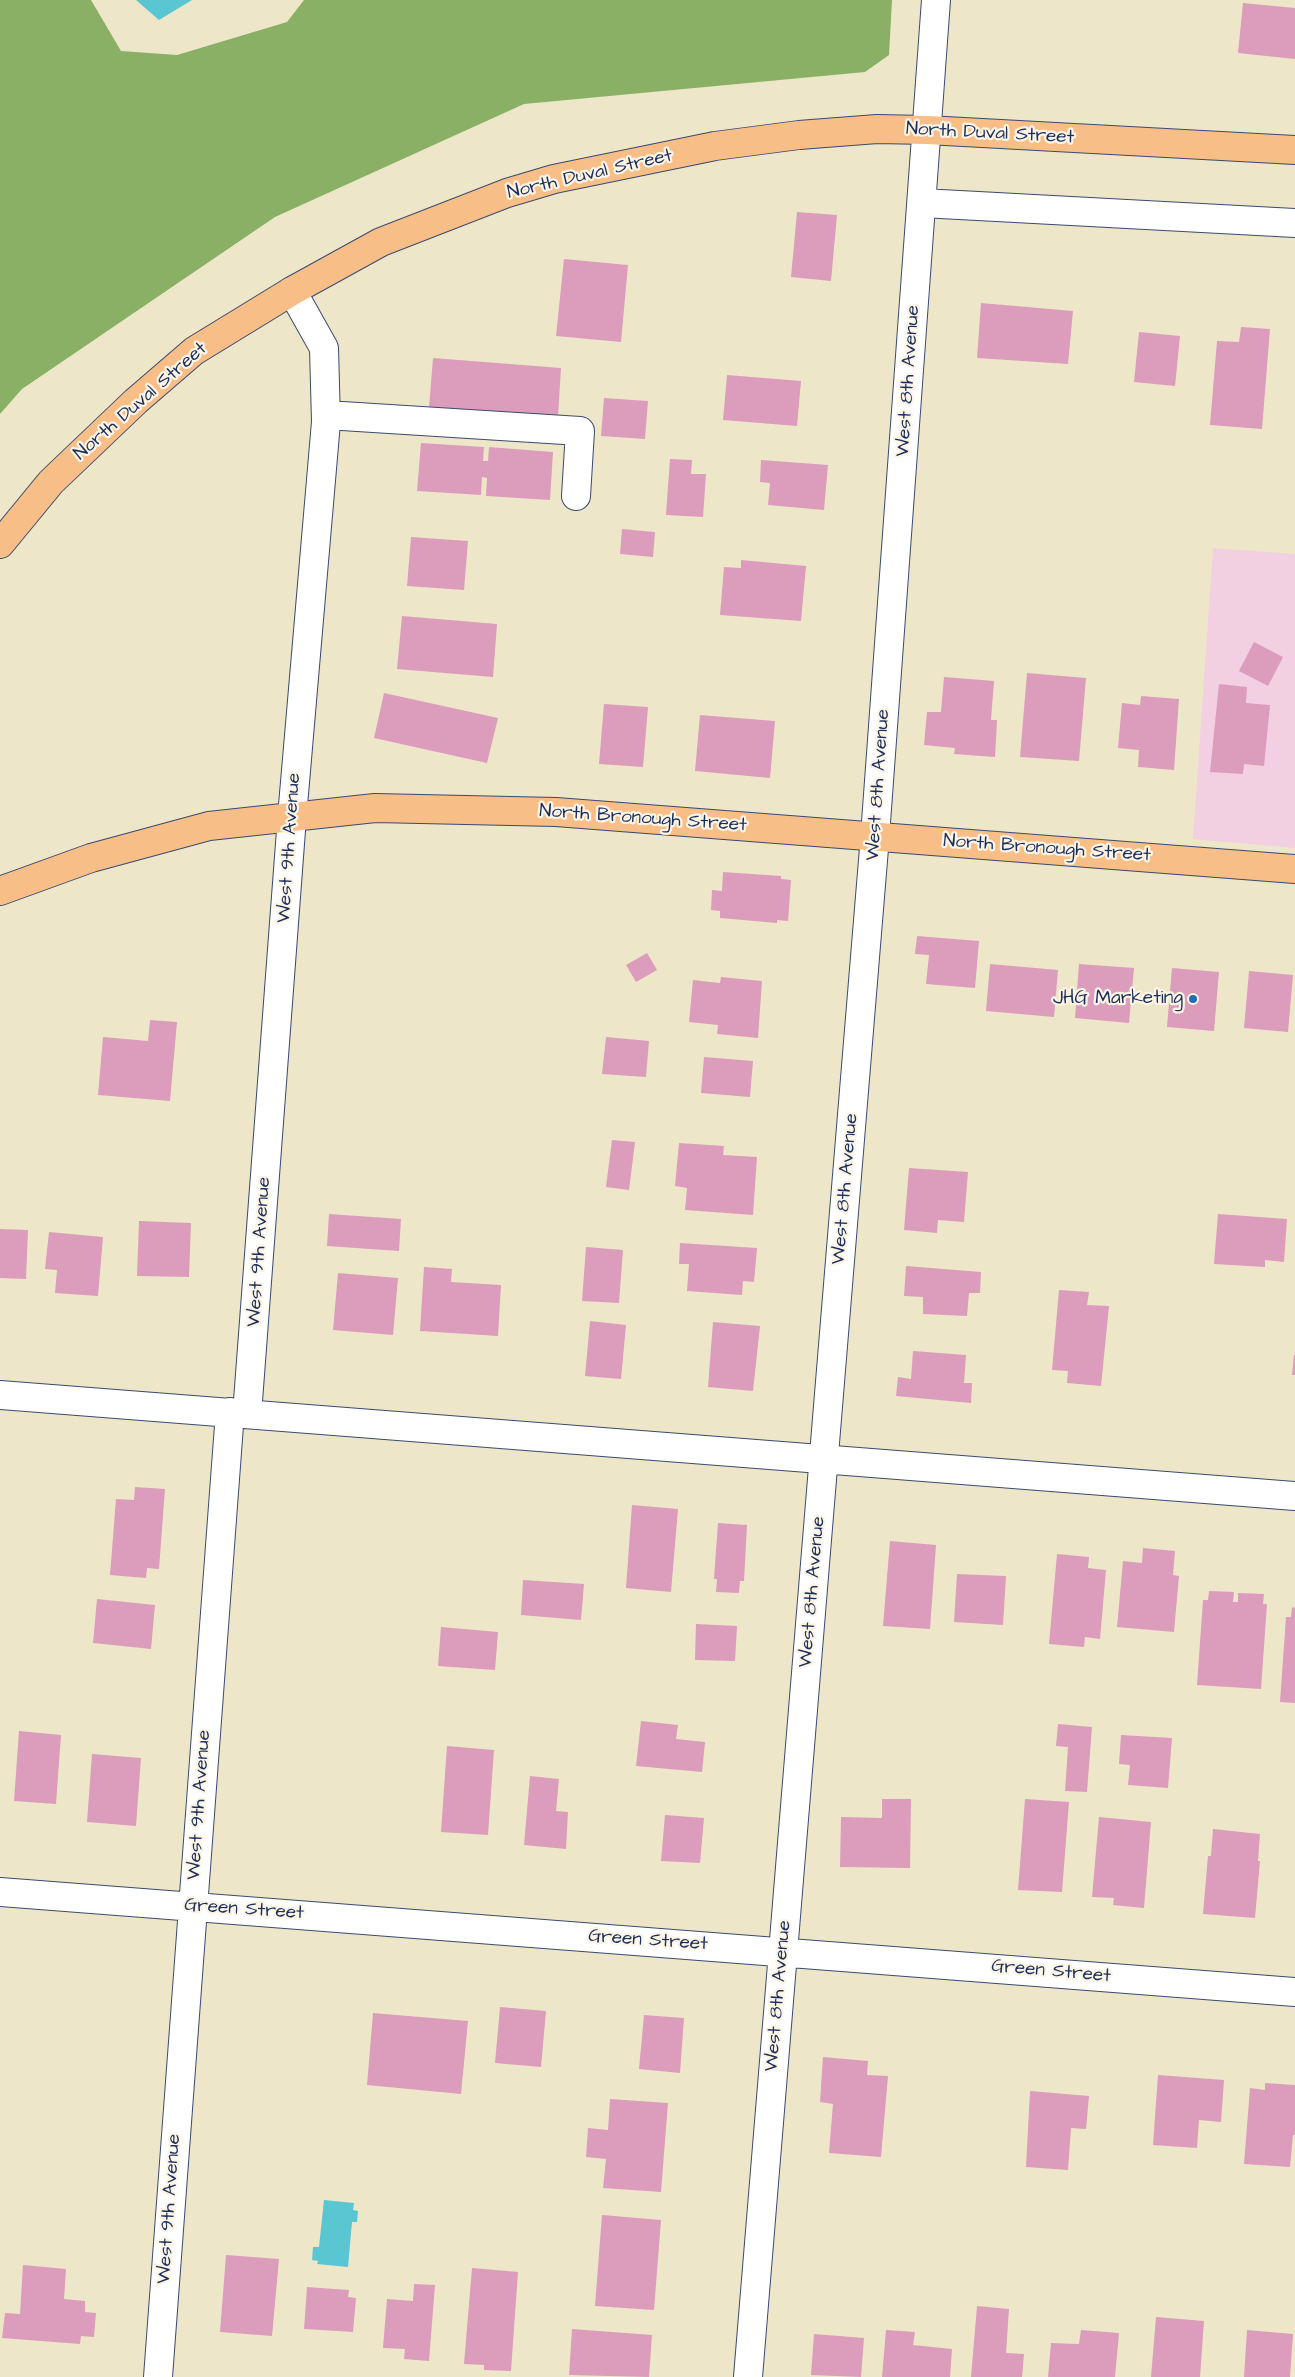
<!DOCTYPE html>
<html>
<head>
<meta charset="utf-8">
<style>
  body { margin:0 }
  canvas { display:block; background:#ede6c8 }
</style>
</head>
<body>
<canvas width="1295" height="2377"></canvas>
<script>
const g = document.querySelector('canvas').getContext('2d');
g.lineJoin = 'round';
function fill(path, color) { g.fillStyle = color; g.fill(path, 'evenodd'); }
const toPath = rows => new Path2D(rows.map(r => 'M' + r).join(''));
function stroke(path, color, width, dash) { g.strokeStyle = color; g.lineWidth = width; g.lineCap = dash ? 'butt' : 'round'; g.setLineDash(dash || []); g.stroke(path); }
function label(font, color, halo, rows, align = 'center') {
  g.font = font + ' "Architects Daughter",sans-serif'; g.lineWidth = 4.5; g.setLineDash([]); g.textBaseline = 'middle'; g.strokeStyle = halo; g.fillStyle = color; for (const [text, x, y, turn = 0] of rows) {
    g.save(); g.translate(x, y); g.rotate((+turn || 0) * Math.PI / 180); g.textAlign = isNaN(turn) ? turn : align; if (halo) g.strokeText(text, 0, 0); g.fillText(text, 0, 0); g.restore();
  }
}
fill(toPath([
  [1213,548,1295,554,1295,848,1193,839]
]), '#f2cfe1');
fill(toPath([
  [0,0,91,0,121,51,177,55,287,22,304,0,892,0,889,55,865,72,524,104,275,217,22,389,0,414]
]), '#8ab066');
fill(toPath([
  [136,0,192,0,159,20],
  [324,2200,354,2203,353,2210,358,2211,357,2222,352,2222,348,2267,317,2264,318,2261,312,2260,313,2247,319,2247]
]), '#5ac6d2');
fill(toPath([
  [1243,3,1295,8,1295,59,1238,53],
  [797,212,837,215,831,281,791,277],
  [564,259,628,265,621,342,556,336],
  [981,303,1073,311,1068,364,977,358],
  [1241,327,1270,329,1262,429,1210,425,1217,341,1239,342],
  [1139,332,1180,336,1175,386,1134,382],
  [433,358,561,368,558,417,429,408],
  [727,375,801,381,797,426,723,420],
  [604,398,648,401,645,439,601,436],
  [421,443,484,447,483,461,488,461,489,447,553,452,550,500,486,496,487,478,482,477,481,495,417,491],
  [670,459,692,460,691,474,706,474,703,517,666,515],
  [761,460,828,465,824,510,768,505,770,483,760,482],
  [622,529,655,532,653,557,620,554],
  [411,537,468,541,464,590,407,586],
  [741,560,806,566,801,621,720,615,724,567,741,568],
  [402,616,497,624,493,677,397,669],
  [1254,642,1283,657,1268,686,1239,671],
  [1027,673,1086,678,1079,761,1020,757],
  [944,677,994,681,991,720,997,720,995,757,954,754,955,748,924,745,927,712,941,712],
  [1219,684,1247,687,1246,703,1270,705,1264,766,1244,764,1243,774,1210,772],
  [384,693,498,718,487,763,374,738],
  [1141,696,1179,699,1174,770,1138,767,1139,750,1118,748,1122,703,1140,705],
  [604,704,648,707,643,767,599,764],
  [700,715,775,721,770,778,695,771],
  [723,872,781,876,781,879,791,880,788,921,777,920,777,923,720,918,720,911,711,910,712,890,722,891],
  [917,936,979,941,975,988,926,984,929,955,915,954],
  [647,953,657,970,636,982,626,965],
  [990,964,1058,970,1054,1017,986,1011],
  [1079,964,1134,968,1129,1023,1075,1018],
  [1172,968,1219,972,1214,1031,1167,1027],
  [1249,971,1293,975,1288,1032,1244,1028],
  [721,977,762,981,758,1038,717,1034,718,1025,689,1022,693,980,720,983],
  [150,1020,177,1022,170,1101,98,1095,103,1037,148,1041],
  [606,1037,649,1041,646,1077,602,1074],
  [704,1057,753,1061,750,1097,701,1093],
  [612,1140,635,1142,629,1190,606,1187],
  [679,1143,724,1146,723,1155,757,1157,753,1215,685,1210,687,1188,675,1186],
  [909,1168,968,1172,964,1222,938,1220,937,1233,904,1230],
  [329,1214,401,1219,399,1251,327,1246],
  [1218,1214,1287,1219,1284,1262,1265,1260,1265,1267,1214,1264],
  [139,1221,191,1223,189,1277,137,1276],
  [0,1229,28,1230,26,1279,0,1278],
  [49,1232,103,1237,98,1296,55,1293,57,1270,45,1269],
  [680,1243,757,1248,754,1282,743,1281,742,1295,687,1291,689,1264,679,1264],
  [586,1247,623,1250,619,1303,582,1301],
  [906,1266,981,1272,980,1293,969,1293,967,1316,923,1314,923,1297,904,1296],
  [424,1267,452,1269,451,1282,501,1285,498,1336,420,1331],
  [338,1273,398,1278,393,1335,333,1330],
  [1059,1290,1089,1292,1087,1305,1109,1306,1101,1386,1067,1383,1068,1371,1052,1370],
  [590,1321,626,1325,621,1379,585,1376],
  [713,1322,760,1326,753,1391,708,1387],
  [913,1351,966,1355,964,1383,972,1383,971,1403,896,1396,898,1377,911,1379],
  [1294,1355,1295,1355,1295,1375,1292,1375],
  [135,1487,165,1489,159,1569,147,1568,146,1578,110,1575,116,1499,134,1500],
  [632,1505,678,1509,671,1592,626,1588],
  [718,1523,747,1525,744,1581,740,1581,739,1593,716,1592,717,1579,714,1579],
  [890,1541,936,1545,930,1629,883,1626],
  [1143,1548,1175,1551,1173,1575,1179,1576,1174,1632,1117,1627,1123,1561,1142,1563],
  [1057,1554,1089,1557,1088,1568,1106,1570,1100,1639,1085,1637,1084,1647,1049,1644],
  [957,1574,1006,1576,1003,1625,954,1622],
  [523,1580,584,1584,581,1620,521,1615],
  [1209,1591,1234,1592,1233,1602,1238,1602,1238,1593,1264,1594,1263,1604,1267,1604,1261,1689,1197,1685,1203,1600,1208,1600],
  [97,1599,155,1605,151,1649,93,1643],
  [1292,1607,1295,1608,1295,1703,1280,1702,1286,1617,1291,1617],
  [696,1624,737,1626,735,1661,695,1660],
  [441,1627,498,1632,495,1670,438,1666],
  [641,1721,678,1725,676,1739,705,1742,702,1772,636,1766],
  [1058,1724,1092,1727,1087,1792,1065,1791,1068,1747,1056,1746],
  [19,1731,61,1735,56,1804,14,1801],
  [1121,1735,1172,1738,1168,1788,1128,1785,1130,1765,1119,1764],
  [447,1746,494,1750,488,1835,441,1832],
  [92,1754,141,1758,136,1826,87,1822],
  [530,1776,559,1779,556,1811,568,1812,566,1849,524,1845],
  [882,1799,911,1799,910,1868,840,1867,841,1817,882,1818],
  [1025,1799,1069,1802,1062,1892,1018,1890],
  [665,1815,704,1818,700,1863,661,1861],
  [1099,1817,1151,1822,1144,1908,1113,1905,1114,1898,1092,1897],
  [1213,1829,1260,1834,1258,1861,1260,1861,1255,1918,1203,1914,1208,1856,1211,1856],
  [500,2007,546,2011,541,2067,495,2063],
  [373,2013,468,2021,461,2094,367,2085],
  [644,2015,684,2018,680,2073,639,2069],
  [823,2057,868,2061,867,2075,888,2076,881,2157,829,2153,833,2104,820,2102],
  [1158,2075,1224,2080,1221,2122,1199,2120,1197,2148,1153,2145],
  [1265,2083,1295,2085,1295,2135,1293,2135,1290,2167,1244,2164,1250,2088,1265,2090],
  [1030,2091,1089,2096,1086,2129,1071,2128,1068,2170,1026,2167],
  [610,2099,668,2103,661,2192,603,2188,606,2159,586,2157,588,2128,608,2130],
  [602,2215,661,2220,654,2310,595,2306],
  [226,2255,279,2259,272,2336,220,2332],
  [23,2265,66,2269,64,2299,85,2301,85,2312,96,2313,94,2337,81,2336,80,2344,2,2338,5,2313,20,2314],
  [472,2268,518,2272,511,2371,484,2370,484,2365,464,2364],
  [414,2284,435,2285,429,2361,404,2359,405,2349,383,2348,387,2299,413,2301],
  [307,2287,349,2290,348,2297,356,2298,353,2332,304,2329],
  [977,2306,1009,2309,1006,2353,1024,2354,1022,2377,971,2377],
  [1156,2317,1204,2321,1200,2377,1151,2377],
  [572,2329,652,2335,649,2377,569,2375],
  [886,2330,915,2332,913,2345,952,2349,950,2377,882,2377],
  [1081,2330,1119,2333,1115,2377,1048,2377,1051,2343,1079,2344],
  [1247,2330,1293,2334,1290,2377,1244,2377],
  [814,2334,864,2338,861,2377,811,2375]
]), '#dc9dbd');
const minor = toPath([
  [922,203,1295,223],
  [326,415,580,431,576,496],
  [0,1395,1295,1496],
  [247,1414,292,817,326,422,324,348,292,291],
  [0,1892,1295,1992],
  [158,2377,230,1412],
  [748,2377,875,836,936,0]
]);
const major = toPath([
  [0,544,51,482,136,401,194,351,292,291,381,242,507,193,554,179,715,146,799,135,877,129,927,130,1295,150],
  [0,891,91,858,209,826,375,808,556,812,1295,869]
]);
stroke(minor, '#3a4a6e', 30);
stroke(major, '#3a4a6e', 30);
stroke(minor, '#fff', 28);
stroke(major, '#f7be87', 28);
for (const [x, y, r, color] of [
  [1193,999,5,"#1f6fb2"]
]) { const dot = new Path2D(); dot.arc(x, y, r, 0, 2 * Math.PI); g.fillStyle = color; g.fill(dot); stroke(dot, '#fcf5e5', 2); }
label('19px', '#1b2f5e', '#fcf5e5', [
  ["North Duval Street",990,134,3],
  ["North Duval Street",590,175,-13],
  ["West 8th Avenue",909,381,-86],
  ["North Duval Street",141,402,-41],
  ["West 8th Avenue",879,785,-86],
  ["North Bronough Street",643,819,4],
  ["West 9th Avenue",290,848,-86],
  ["North Bronough Street",1047,849,4],
  ["West 8th Avenue",846,1189,-85],
  ["West 9th Avenue",260,1252,-86],
  ["West 8th Avenue",813,1592,-85],
  ["West 9th Avenue",200,1805,-86],
  ["Green Street",244,1910,4],
  ["Green Street",648,1941,4],
  ["Green Street",1051,1972,5],
  ["West 8th Avenue",779,1996,-85],
  ["West 9th Avenue",170,2209,-86]
]);
label('19px', '#1b2f5e', '#fcf5e5', [
  ["JHG Marketing",1183,999]
], 'right');
</script>
</body>
</html>
